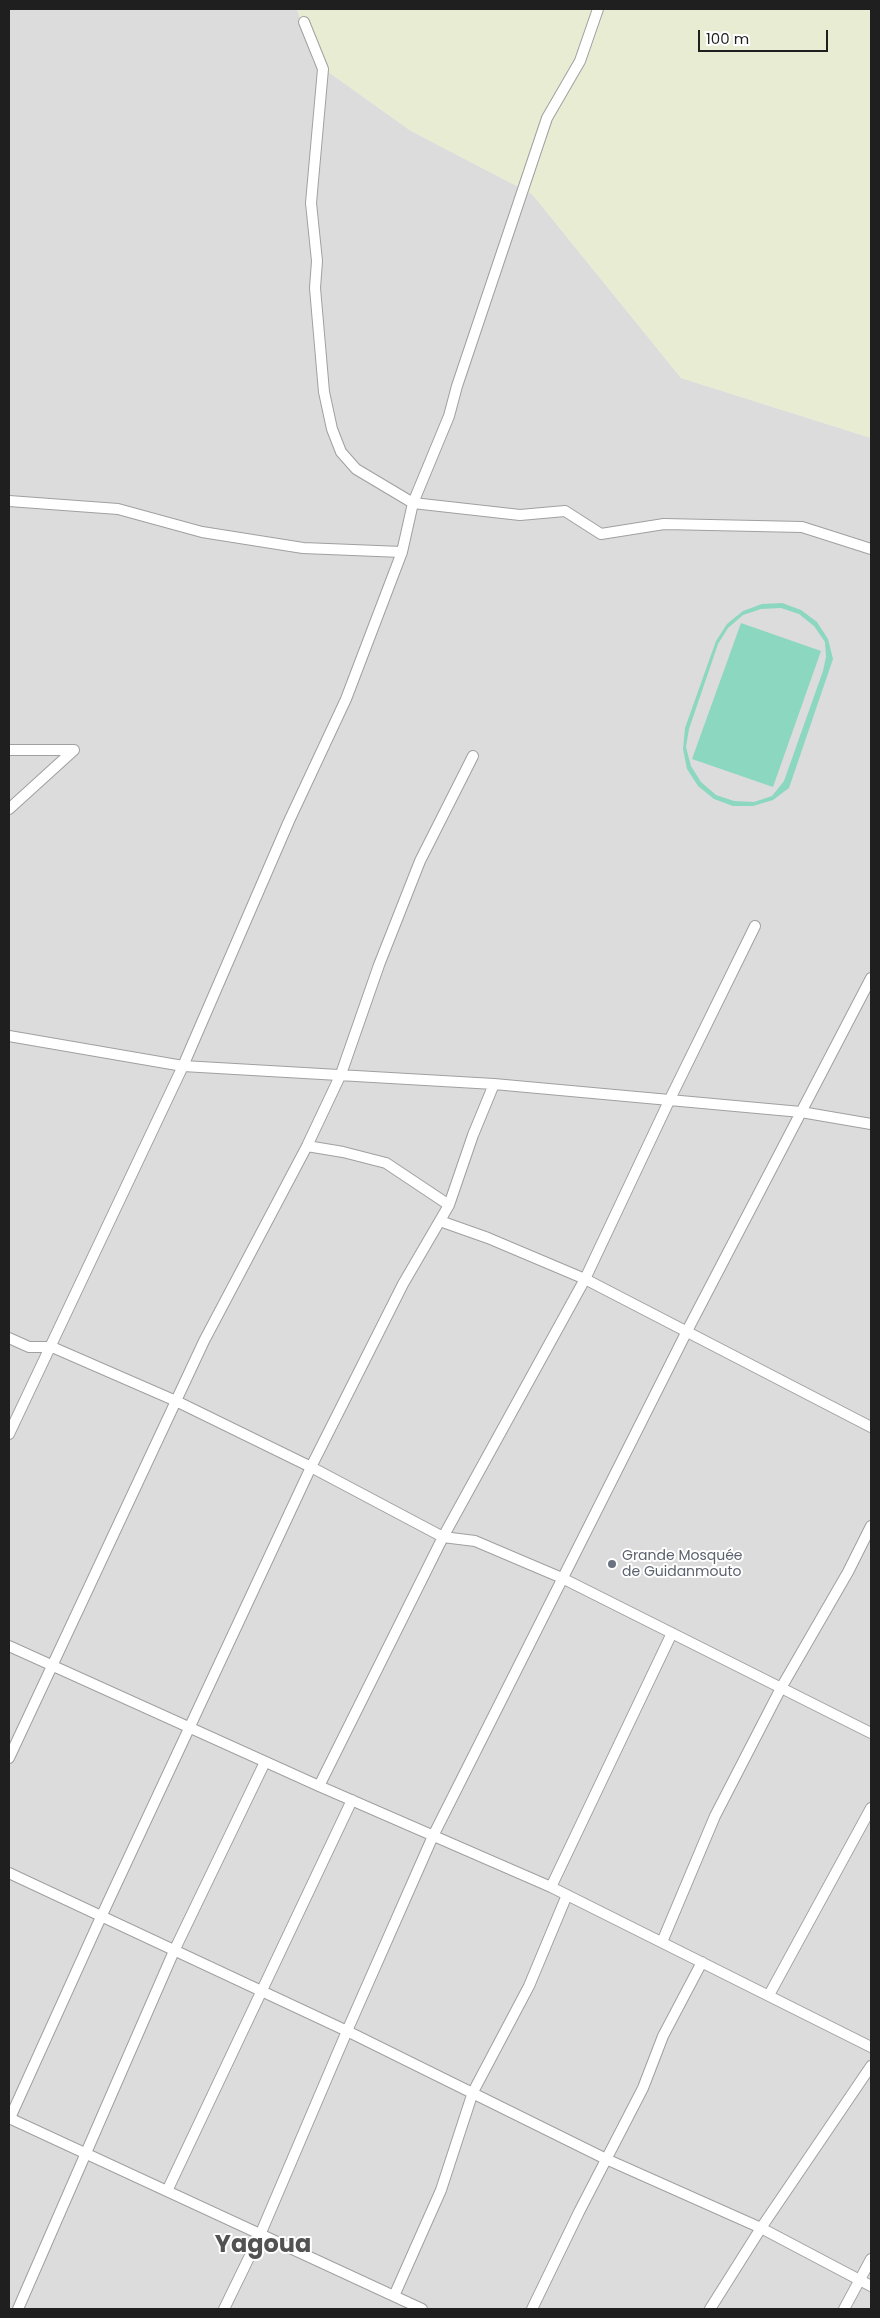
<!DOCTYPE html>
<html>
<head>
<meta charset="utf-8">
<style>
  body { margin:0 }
  #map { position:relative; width:880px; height:2318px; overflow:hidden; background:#efece6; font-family:Poppins,sans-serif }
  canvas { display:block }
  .frame { position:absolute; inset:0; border:10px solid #1f1f1f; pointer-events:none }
  .scale { position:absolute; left:698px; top:30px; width:130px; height:22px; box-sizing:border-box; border:2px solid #1f1f1f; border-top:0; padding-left:6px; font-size:15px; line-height:18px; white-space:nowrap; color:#1f1f1f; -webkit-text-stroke:4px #fff; paint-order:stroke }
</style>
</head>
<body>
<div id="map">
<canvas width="880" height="2318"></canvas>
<div class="frame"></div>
<div class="scale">100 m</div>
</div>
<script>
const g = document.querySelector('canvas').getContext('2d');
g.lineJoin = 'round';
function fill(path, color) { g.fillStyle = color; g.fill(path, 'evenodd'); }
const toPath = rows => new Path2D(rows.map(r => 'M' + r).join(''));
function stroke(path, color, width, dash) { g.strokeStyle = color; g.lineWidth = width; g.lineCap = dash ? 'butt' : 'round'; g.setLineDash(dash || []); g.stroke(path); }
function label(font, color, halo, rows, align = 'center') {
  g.font = font + ' Poppins,sans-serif'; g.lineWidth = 4; g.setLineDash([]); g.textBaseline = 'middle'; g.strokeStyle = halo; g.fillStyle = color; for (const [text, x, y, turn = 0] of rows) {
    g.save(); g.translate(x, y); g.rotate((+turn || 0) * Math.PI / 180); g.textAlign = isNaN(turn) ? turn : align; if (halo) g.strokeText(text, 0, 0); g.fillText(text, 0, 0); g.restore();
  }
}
fill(toPath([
  [9,9,297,9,313,61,411,131,532,194,681,378,871,438,871,2309,9,2309]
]), '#dddcdc');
fill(toPath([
  [297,9,871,9,871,438,681,378,532,194,411,131,313,61]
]), '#e7ecd3');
fill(toPath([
  [782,603,801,610,817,622,828,639,833,659,789,788,773,800,753,806,733,806,714,799,698,786,687,769,683,749,685,728,716,641,727,624,743,611,762,604],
  [781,608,799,614,814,626,825,642,826,657,823,671,784,781,772,796,754,802,734,801,716,795,701,782,691,766,686,747,689,729,718,644,728,628,743,615,761,609],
  [741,623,821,651,773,787,692,759]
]), '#8bd7c0');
const minor = toPath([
  [304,22,323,69,311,203,317,261,315,288,324,392,332,429,341,452,356,469,413,503,520,515,565,511,601,534,664,524,802,527,871,549],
  [9,501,118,509,202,532,303,548,402,552],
  [9,750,74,750],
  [9,809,74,750],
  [9,1036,183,1066,494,1084,801,1112,871,1124],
  [307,1146,343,1152,386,1163,449,1205],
  [440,1221,488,1238,585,1279,871,1427],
  [9,1338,29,1347,52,1347,176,1401,311,1467,443,1537,475,1541,562,1578,871,1733],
  [9,1434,183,1066,289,821,346,699,402,552,413,503,449,416,457,386,547,118,580,61,598,9],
  [9,1646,319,1786,551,1887,871,2047],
  [9,1758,204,1341,307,1146,341,1074,379,965,420,861,473,756],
  [319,1786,443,1537,585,1279,669,1101,755,926],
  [9,1873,347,2031,606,2159,761,2228,871,2286],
  [551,1887,672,1633],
  [662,1942,715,1816,781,1688,848,1572,871,1526],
  [769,1995,871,1808],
  [9,2118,422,2309],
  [10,2118,101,1917,311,1467,403,1284,449,1205,473,1135,494,1084],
  [167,2191,352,1800],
  [394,2296,441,2190,473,2092,529,1986,567,1895],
  [18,2309,174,1951,265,1762],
  [224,2309,260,2235,347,2031,433,1836,687,1331,871,978],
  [532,2309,579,2212,643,2088,663,2036,702,1962],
  [710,2309,761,2228,871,2066],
  [844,2309,871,2259]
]);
stroke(minor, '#a0a0a0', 12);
stroke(minor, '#fff', 10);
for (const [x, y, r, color] of [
  [612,1564,5,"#6b7280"]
]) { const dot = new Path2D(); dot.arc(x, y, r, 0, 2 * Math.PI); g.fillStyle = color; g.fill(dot); stroke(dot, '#fff', 2); }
label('14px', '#5b616d', '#fff', [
  ["Grande Mosquée",622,1556],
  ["de Guidanmouto",622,1572]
], 'left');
label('bold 24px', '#525252', '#fff', [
  ["Yagoua",263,2246]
]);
</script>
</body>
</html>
